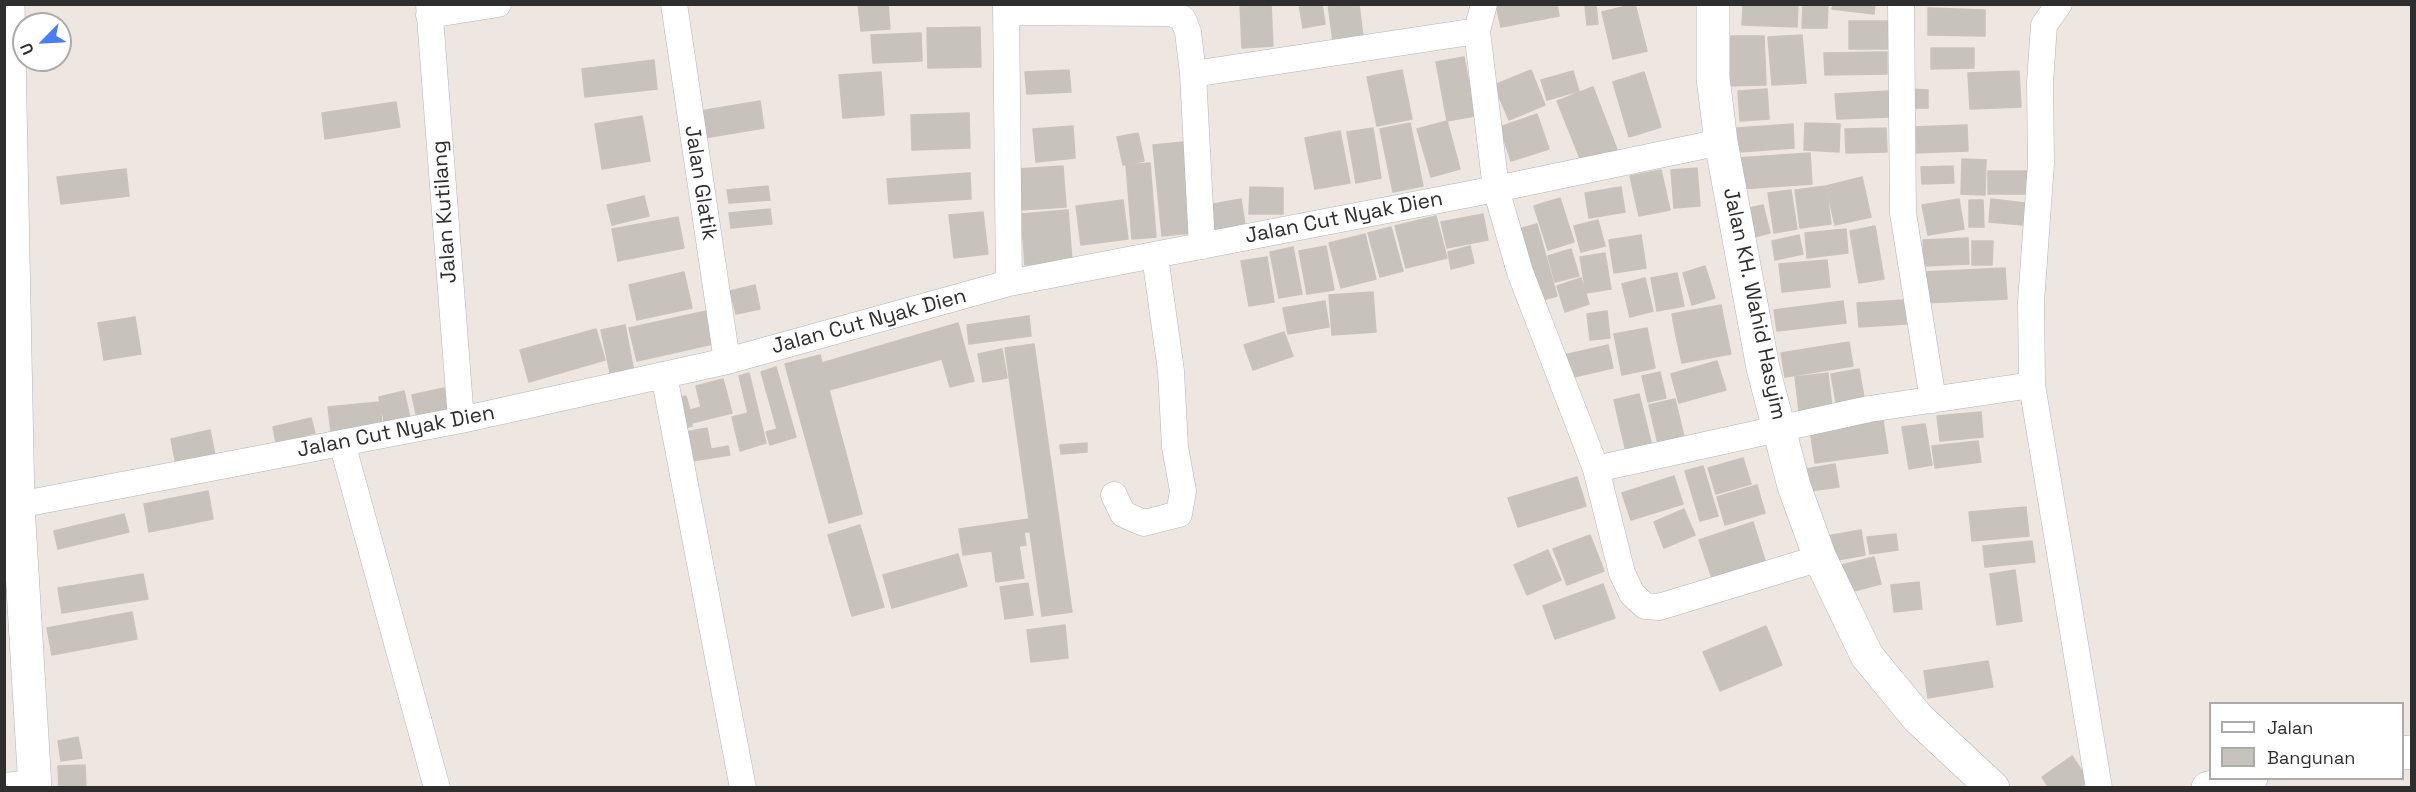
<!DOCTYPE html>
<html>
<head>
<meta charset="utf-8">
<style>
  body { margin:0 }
  #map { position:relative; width:2416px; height:792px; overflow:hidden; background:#eee7e1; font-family:"Space Grotesk",sans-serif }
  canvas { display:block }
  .frame { position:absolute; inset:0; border:6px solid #2e2e2e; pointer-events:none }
  .legend { position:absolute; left:2209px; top:702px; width:195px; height:78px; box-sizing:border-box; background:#fff; border:2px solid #ababab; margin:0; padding:8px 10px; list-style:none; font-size:18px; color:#2e2e2e }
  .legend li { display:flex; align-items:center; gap:12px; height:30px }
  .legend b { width:30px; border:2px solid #ababab }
  .north { position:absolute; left:12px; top:12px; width:60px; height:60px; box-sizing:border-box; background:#fff; border:2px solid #ababab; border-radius:50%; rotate:246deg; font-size:16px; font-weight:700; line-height:24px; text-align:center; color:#2e2e2e }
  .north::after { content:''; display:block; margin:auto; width:21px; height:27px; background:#497df4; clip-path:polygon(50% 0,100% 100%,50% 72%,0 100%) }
</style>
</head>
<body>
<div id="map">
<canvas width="2416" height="792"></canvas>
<div class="frame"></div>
<ul class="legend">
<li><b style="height:8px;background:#fff"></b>Jalan</li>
<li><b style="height:16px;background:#c7c2bc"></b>Bangunan</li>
</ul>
<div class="north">U</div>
</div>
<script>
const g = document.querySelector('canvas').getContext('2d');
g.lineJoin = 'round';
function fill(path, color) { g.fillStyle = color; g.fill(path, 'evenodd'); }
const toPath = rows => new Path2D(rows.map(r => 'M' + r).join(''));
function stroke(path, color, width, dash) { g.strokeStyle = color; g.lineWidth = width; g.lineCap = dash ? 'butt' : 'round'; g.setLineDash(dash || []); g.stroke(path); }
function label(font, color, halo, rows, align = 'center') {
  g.font = font + ' "Space Grotesk",sans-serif'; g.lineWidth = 4.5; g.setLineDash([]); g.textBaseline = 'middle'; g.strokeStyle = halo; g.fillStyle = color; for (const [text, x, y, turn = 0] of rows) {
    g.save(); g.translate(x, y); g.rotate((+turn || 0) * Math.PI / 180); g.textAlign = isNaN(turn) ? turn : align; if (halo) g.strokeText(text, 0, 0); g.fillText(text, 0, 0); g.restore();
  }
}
const building = toPath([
  [858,4,888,4,890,29,861,31,858,4],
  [1240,4,1271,4,1273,46,1242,48,1240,4],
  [1299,4,1322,4,1325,24,1303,28,1299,4],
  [1328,4,1359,4,1364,45,1334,49,1328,4],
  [1496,4,1557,4,1559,16,1501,27,1496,4],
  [1635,4,1647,51,1613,59,1602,12,1635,4],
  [1743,4,1798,4,1797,27,1742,25,1743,4],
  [1803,4,1828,4,1827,28,1802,28,1803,4],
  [1833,4,1875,4,1874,14,1832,9,1833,4],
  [1596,5,1598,24,1587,25,1585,6,1596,5],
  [1928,8,1985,10,1985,36,1928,35,1928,8],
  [1849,21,1894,21,1894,49,1849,49,1849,21],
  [980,27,981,67,928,68,927,28,980,27],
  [921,33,922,61,873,63,871,35,921,33],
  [1802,35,1806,83,1772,85,1768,37,1802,35],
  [1722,36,1764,36,1766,85,1723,86,1722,36],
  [1931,48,1974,48,1974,68,1931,69,1931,48],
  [1887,52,1887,74,1825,75,1824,53,1887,52],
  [1464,57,1475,116,1447,121,1436,62,1464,57],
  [654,60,657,89,585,97,582,69,654,60],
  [1069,70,1071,92,1027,94,1025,72,1069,70],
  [1402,70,1412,119,1377,126,1367,77,1402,70],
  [1531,70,1545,105,1509,120,1494,85,1531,70],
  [1573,71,1579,91,1547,100,1541,80,1573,71],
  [2019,71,2021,107,1970,109,1968,73,2019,71],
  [881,72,884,115,843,118,839,75,881,72],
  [1644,72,1661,127,1629,137,1613,82,1644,72],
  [1593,87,1618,152,1583,166,1557,101,1593,87],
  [1767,89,1769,119,1740,121,1738,91,1767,89],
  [1908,89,1928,90,1928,108,1907,108,1908,89],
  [1889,91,1890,117,1837,119,1835,94,1889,91],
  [760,101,764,128,704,138,700,111,760,101],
  [396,102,400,127,325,139,322,113,396,102],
  [969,113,970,148,912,150,911,115,969,113],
  [1537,114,1549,149,1511,161,1500,127,1537,114],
  [642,116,650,161,602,169,595,124,642,116],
  [1447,121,1460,169,1431,177,1417,129,1447,121],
  [1410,123,1423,186,1393,192,1380,129,1410,123],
  [1805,123,1840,124,1839,152,1804,150,1805,123],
  [1793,124,1794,148,1739,152,1737,128,1793,124],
  [1967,125,1968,151,1914,153,1913,127,1967,125],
  [1073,126,1075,158,1036,162,1033,129,1073,126],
  [1373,128,1381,178,1356,183,1347,132,1373,128],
  [1886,128,1887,152,1846,153,1845,129,1886,128],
  [1340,131,1350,183,1315,189,1305,138,1340,131],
  [1138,133,1144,161,1123,165,1117,137,1138,133],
  [1184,142,1192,233,1162,236,1153,145,1184,142],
  [1810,153,1812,184,1740,189,1737,158,1810,153],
  [1962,159,1986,160,1985,195,1961,194,1962,159],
  [1150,163,1156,237,1132,239,1126,165,1150,163],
  [1063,166,1066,207,1020,210,1017,169,1063,166],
  [1953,166,1954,183,1922,184,1921,167,1953,166],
  [1697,168,1700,206,1674,208,1671,170,1697,168],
  [126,169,129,196,61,204,57,177,126,169],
  [1661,170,1670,210,1639,216,1630,176,1661,170],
  [1988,171,2030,171,2030,194,1988,194,1988,171],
  [970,173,971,199,889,204,887,179,970,173],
  [1862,177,1871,217,1835,225,1826,186,1862,177],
  [768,186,770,200,729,203,727,190,768,186],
  [1826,186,1831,224,1800,228,1795,190,1826,186],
  [1250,187,1283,188,1283,214,1249,214,1250,187],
  [1621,187,1625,212,1589,218,1585,193,1621,187],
  [1791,190,1797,229,1774,233,1768,193,1791,190],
  [644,196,649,216,612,225,607,205,644,196],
  [1560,198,1574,242,1548,250,1534,206,1560,198],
  [1241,199,1246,231,1213,236,1208,205,1241,199],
  [1959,199,1964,229,1928,235,1922,205,1959,199],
  [1991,199,2025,203,2023,225,1989,222,1991,199],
  [1123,200,1128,239,1081,245,1076,206,1123,200],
  [1969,200,1983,200,1984,227,1969,227,1969,200],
  [1763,205,1770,233,1743,240,1736,211,1763,205],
  [770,209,772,224,731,228,729,213,770,209],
  [1068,210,1072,261,1025,265,1021,214,1068,210],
  [983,212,988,254,954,258,949,215,983,212],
  [1483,214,1488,240,1447,248,1441,222,1483,214],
  [1436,216,1447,258,1406,268,1395,226,1436,216],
  [678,217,684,248,618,261,612,229,678,217],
  [1598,220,1605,246,1581,252,1574,226,1598,220],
  [1537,224,1557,296,1536,302,1515,230,1537,224],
  [1875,226,1884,279,1859,283,1850,231,1875,226],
  [1391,227,1403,271,1380,277,1368,233,1391,227],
  [1846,229,1848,253,1807,258,1805,233,1846,229],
  [1365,234,1376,279,1341,288,1329,243,1365,234],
  [1641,235,1646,268,1614,273,1609,240,1641,235],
  [1799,235,1803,254,1775,260,1772,241,1799,235],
  [1968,238,1969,264,1924,266,1923,240,1968,238],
  [1972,241,1993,241,1992,265,1972,265,1972,241],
  [1326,246,1334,290,1307,294,1299,251,1326,246],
  [1470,246,1474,263,1451,269,1448,252,1470,246],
  [1293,247,1302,294,1279,298,1270,252,1293,247],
  [1571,249,1579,276,1555,282,1548,256,1571,249],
  [1605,253,1611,289,1586,293,1580,257,1605,253],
  [1267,257,1274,302,1249,306,1241,261,1267,257],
  [1827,260,1830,287,1782,292,1779,264,1827,260],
  [1705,266,1715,298,1692,305,1683,273,1705,266],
  [2005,268,2007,299,1924,303,1923,272,2005,268],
  [684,272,692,308,637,320,629,285,684,272],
  [1677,273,1684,306,1657,311,1651,278,1677,273],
  [1581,278,1589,304,1565,312,1557,286,1581,278],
  [1645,278,1653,311,1630,317,1622,284,1645,278],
  [755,285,760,309,736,314,730,291,755,285],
  [1373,292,1376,332,1332,335,1329,295,1373,292],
  [1905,300,1906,324,1859,327,1857,303,1905,300],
  [1325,301,1329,327,1288,334,1283,308,1325,301],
  [1843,301,1846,323,1777,331,1774,310,1843,301],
  [1721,305,1725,326,1676,336,1672,314,1721,305],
  [706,311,713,344,637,361,629,328,706,311],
  [1607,311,1610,338,1590,340,1587,314,1607,311],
  [1029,316,1031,336,969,344,967,325,1029,316],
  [135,317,141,354,104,360,98,323,135,317],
  [958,323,974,381,950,387,942,359,829,390,862,514,829,523,785,364,820,355,822,363,958,323],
  [625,325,634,372,611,377,601,330,625,325],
  [1725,326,1731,354,1682,363,1676,336,1725,326],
  [1647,328,1655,368,1622,375,1614,334,1647,328],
  [596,329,605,360,529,382,520,350,596,329],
  [1284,332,1293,356,1253,370,1244,345,1284,332],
  [1849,342,1853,366,1785,377,1781,353,1849,342],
  [1034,344,1072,612,1042,616,1030,532,1024,532,1026,545,1019,546,1024,578,996,582,992,551,963,555,959,529,1029,519,1005,348,1034,344],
  [1608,345,1613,368,1565,379,1560,356,1608,345],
  [1002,349,1007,378,983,382,978,354,1002,349],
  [1717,361,1726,390,1679,403,1671,374,1717,361],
  [776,367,796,437,770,445,766,432,777,429,761,372,776,367],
  [1859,369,1866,409,1838,413,1831,374,1859,369],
  [1660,372,1666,398,1648,402,1642,376,1660,372],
  [749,373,766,443,740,451,732,417,748,413,739,376,749,373],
  [1828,373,1833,416,1800,420,1795,377,1828,373],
  [723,379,732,413,692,423,692,426,678,430,671,400,686,396,690,410,701,407,696,386,723,379],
  [444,388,450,410,417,419,412,395,444,388],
  [404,391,410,418,385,425,379,397,404,391],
  [1639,394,1652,446,1626,452,1614,400,1639,394],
  [1675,399,1685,441,1659,448,1649,405,1675,399],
  [380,402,382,427,331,432,328,407,380,402],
  [1981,412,1983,437,1940,441,1937,416,1981,412],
  [311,418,315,433,302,436,304,444,293,446,291,438,276,442,273,427,311,418],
  [1883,420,1888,453,1815,463,1810,430,1883,420],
  [1925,424,1932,465,1909,469,1902,427,1925,424],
  [707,428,711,449,728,446,730,455,686,462,680,433,707,428],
  [210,430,215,456,176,464,171,439,210,430],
  [1978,441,1981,462,1935,468,1932,446,1978,441],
  [1087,443,1087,452,1061,454,1060,445,1087,443],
  [1743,458,1751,484,1716,494,1708,468,1743,458],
  [1835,464,1839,487,1810,491,1806,469,1835,464],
  [1703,466,1718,516,1700,521,1685,471,1703,466],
  [1674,476,1683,504,1631,520,1622,493,1674,476],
  [1577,477,1586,506,1518,527,1508,498,1577,477],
  [1757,485,1765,513,1725,525,1717,497,1757,485],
  [208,491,213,519,149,532,144,504,208,491],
  [2026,507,2029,536,1972,541,1969,512,2026,507],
  [1684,509,1695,535,1664,548,1654,522,1684,509],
  [124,514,129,532,58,549,54,531,124,514],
  [1753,522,1766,564,1713,581,1699,540,1753,522],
  [860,525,884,607,852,616,828,535,860,525],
  [1861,530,1865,555,1832,561,1827,536,1861,530],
  [1896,534,1898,550,1870,554,1867,537,1896,534],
  [1590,535,1604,571,1567,585,1553,549,1590,535],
  [2032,541,2035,562,1985,567,1983,546,2032,541],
  [1548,550,1561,580,1527,595,1514,565,1548,550],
  [958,554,967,586,892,608,883,575,958,554],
  [1874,557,1881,584,1850,592,1842,565,1874,557],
  [2015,570,2022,621,1997,625,1990,574,2015,570],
  [143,574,148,599,62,613,58,588,143,574],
  [1919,582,1922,609,1894,612,1891,585,1919,582],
  [1028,583,1033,615,1005,619,1000,587,1028,583],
  [1603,584,1615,618,1555,639,1543,606,1603,584],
  [132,612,137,639,52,655,47,628,132,612],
  [1065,625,1068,658,1031,662,1027,630,1065,625],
  [1766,626,1782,665,1720,691,1703,652,1766,626],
  [1988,661,1993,687,1928,698,1924,671,1988,661],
  [78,737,82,758,61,761,58,741,78,737],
  [2072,756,2089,781,2079,788,2049,788,2042,777,2072,756],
  [85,765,86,788,59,788,58,766,85,765]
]);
fill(building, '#c7c2bc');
stroke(building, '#cac3ba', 1.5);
const minor = toPath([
  [429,4,461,420],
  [674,4,727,361],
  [1006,4,1009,283],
  [1484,4,1477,31,1496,189,1520,272,1596,469,1622,573,1632,594,1645,606,1659,607,1820,558],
  [1901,4,1903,213,1933,400],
  [2059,4,2044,25,2040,82,2041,163,2031,302,2032,385,2099,788],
  [1008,12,1172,13,1183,19,1188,32,1193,74,1202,246],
  [429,15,498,4],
  [1193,74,1477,31],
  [664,375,743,788],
  [342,443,437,788],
  [1596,469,1869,409,2032,385],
  [1114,495,1123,514,1144,523,1179,514,1183,491,1175,447,1171,371,1155,256],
  [18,505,461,420,727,361,1009,283,1496,189,1721,142],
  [4,786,35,783]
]);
const tertiary = toPath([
  [8,4,18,505,35,788],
  [1713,4,1713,78,1721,142,1763,368,1794,486,1820,558,1867,656,1918,718,1993,788],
  [2402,753,2412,752],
  [2208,788,2251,778]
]);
stroke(minor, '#b1b5bd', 27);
stroke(tertiary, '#b1b5bd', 34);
stroke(minor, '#fff', 26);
stroke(tertiary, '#fff', 33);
label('21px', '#2e2e2e', '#fff', [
  ["Jalan Glatik",700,183,81],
  ["Jalan Kutilang",445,212,-94],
  ["Jalan Cut Nyak Dien",1344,218,-11],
  ["Jalan KH. Wahid Hasyim",1754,304,78],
  ["Jalan Cut Nyak Dien",869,322,-15],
  ["Jalan Cut Nyak Dien",396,432,-11]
]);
</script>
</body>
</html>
